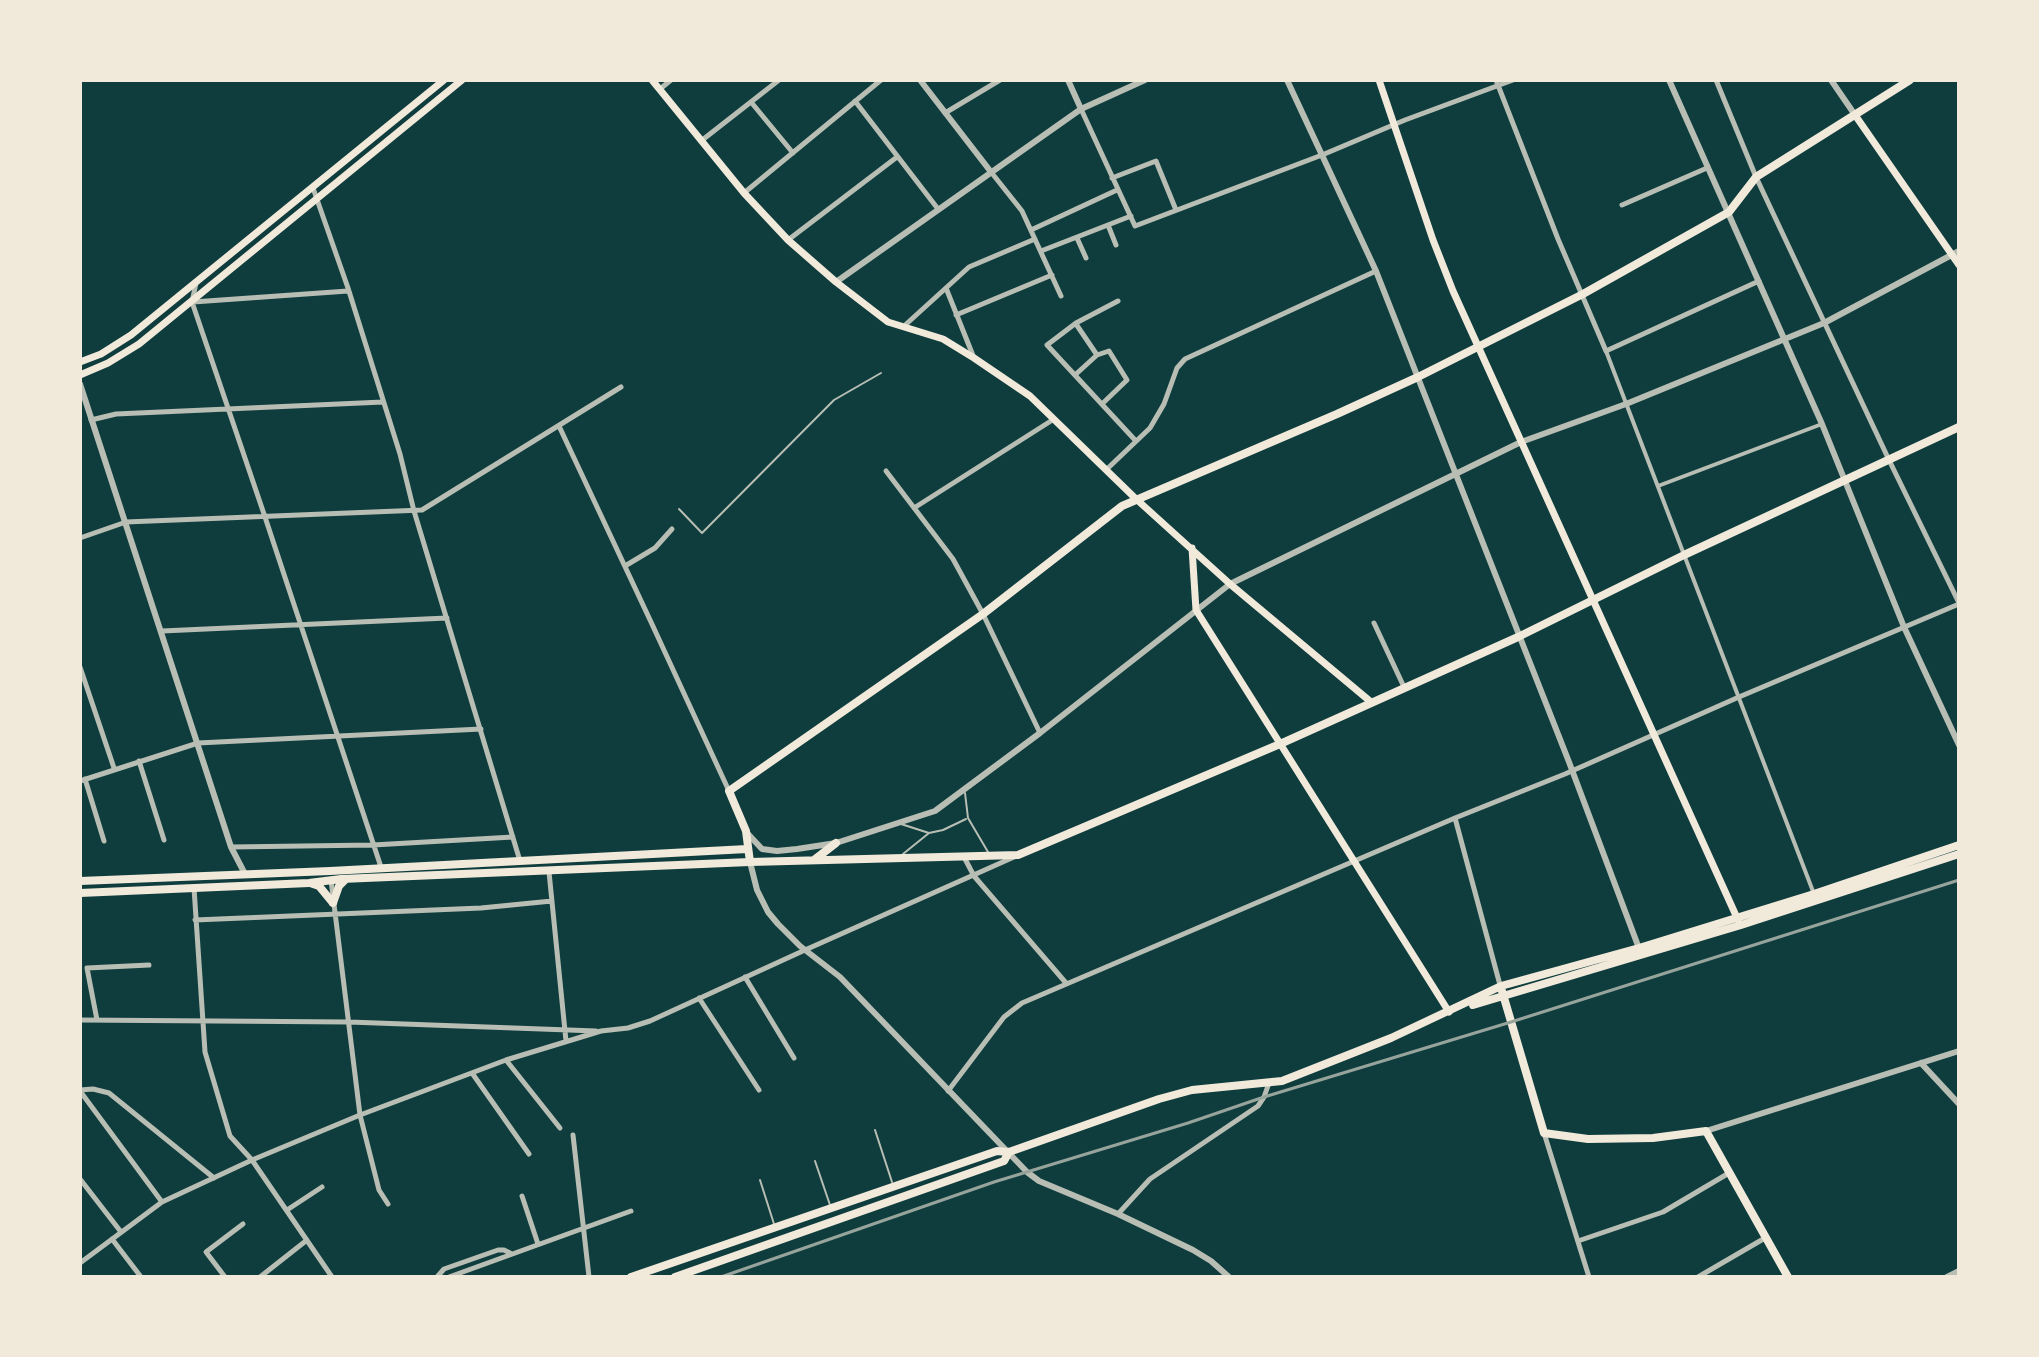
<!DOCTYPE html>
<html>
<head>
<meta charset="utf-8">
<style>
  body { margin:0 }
  #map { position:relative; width:2039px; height:1357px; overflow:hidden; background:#0f3d3e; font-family:"Varela Round",sans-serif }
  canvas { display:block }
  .frame { position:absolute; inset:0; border:82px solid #f1e9da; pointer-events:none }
</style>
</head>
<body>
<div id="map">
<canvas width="2039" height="1357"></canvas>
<div class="frame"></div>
</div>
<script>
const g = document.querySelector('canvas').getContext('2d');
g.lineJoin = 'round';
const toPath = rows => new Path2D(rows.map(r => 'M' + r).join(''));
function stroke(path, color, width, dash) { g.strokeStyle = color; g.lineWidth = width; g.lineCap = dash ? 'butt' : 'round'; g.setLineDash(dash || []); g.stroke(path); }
stroke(toPath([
  [679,509,702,533,834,400,881,373],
  [965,793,968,818,988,852],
  [901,824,929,833,943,830,966,819],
  [903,854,929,833],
  [875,1130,892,1182],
  [815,1161,830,1205],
  [760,1180,774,1224]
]), '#b8beb3', 2);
stroke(toPath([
  [1606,351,1814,894],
  [1658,486,1822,424]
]), '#b8beb3', 4);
stroke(toPath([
  [1496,80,1558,239,1606,351,1759,281],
  [1716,80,1756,177,1889,460,1959,603],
  [660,89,671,80],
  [855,101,938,209],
  [751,102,793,153],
  [1081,109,1135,226,1322,155,1405,120,1513,80],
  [945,113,1000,80],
  [701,141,779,80],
  [991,172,1022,211,1061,296],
  [1112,178,1156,161,1176,210],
  [313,188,348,288,400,454,414,511,520,861],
  [744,193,881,80],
  [1622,205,1707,168],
  [1108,225,1116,245],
  [1031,230,1117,190],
  [1077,238,1086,258],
  [788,240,897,157],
  [1041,251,1131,216],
  [196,283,192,302,265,517,381,867],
  [946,288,974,358],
  [1118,301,1076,323,1047,345,1135,440],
  [193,302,348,291],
  [956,315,1052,275],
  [1076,324,1097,355,1109,351,1127,380,1102,404],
  [903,327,969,267,1035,239],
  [1075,375,1097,355],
  [91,420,116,414,383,402],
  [559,426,651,622,729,791],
  [1107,469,1150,428,1164,404,1177,368,1185,359,1376,271],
  [886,471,953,559,983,614,1040,733],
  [914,508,1054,419],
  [80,538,126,522,422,510,621,387],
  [625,566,655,548,672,529],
  [1374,623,1404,687],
  [162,631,447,618],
  [80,667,114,768],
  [139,761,164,840],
  [85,779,104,841],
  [80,781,198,743,481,729],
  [1455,818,1500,985],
  [231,847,373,845,513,837],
  [964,857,974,876,1066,983],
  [549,872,566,1041],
  [331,880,360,1115,379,1190,388,1204],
  [194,888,205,1052,230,1136,252,1160,332,1277],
  [195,920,481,908,552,901],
  [745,977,794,1058],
  [699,998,759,1090],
  [80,1020,349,1022,596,1031],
  [97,1020,87,968,149,965],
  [506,1060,560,1128],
  [472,1073,529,1154],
  [80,1090,93,1089,109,1093,214,1178],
  [80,1091,162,1202],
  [948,1091,1004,1017,1022,1003,1455,818,1565,774,1739,697,1959,604],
  [1544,1133,1589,1277],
  [573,1135,589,1277],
  [80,1179,121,1232],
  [522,1196,538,1244],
  [287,1210,322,1187],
  [1118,1214,1150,1179,1258,1106,1264,1097,1269,1083],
  [112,1239,141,1277],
  [1578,1241,1663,1212,1729,1173],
  [80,1263,162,1202,252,1160,360,1115,506,1060,601,1031,628,1028,650,1021,805,950,1014,857],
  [225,1277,206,1252,243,1224],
  [260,1277,307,1240],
  [437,1277,444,1269,498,1250,504,1250,510,1253],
  [449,1277,631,1211],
  [1698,1277,1765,1238]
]), '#b8beb3', 5);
stroke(toPath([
  [920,80,991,172],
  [1068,80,1081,109],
  [1287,80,1376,271,1569,762,1640,951],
  [1669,80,1822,424,1904,627,1959,745],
  [1831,80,1855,115],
  [836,282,1081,109,1145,80],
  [80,384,231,847,245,874],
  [748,834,762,849,777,851,797,849,836,843,935,811,1040,733,1230,584,1521,442,1626,404,1824,323,1959,251],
  [750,862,757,890,768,912,778,924,800,946,840,977,1027,1172,1039,1181,1118,1214,1193,1250,1211,1261,1229,1277],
  [1921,1063,1959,1104],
  [1706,1131,1959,1051],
  [1947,1277,1959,1271]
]), '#b8beb3', 6);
stroke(toPath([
  [652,80,744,193,788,240,836,282,888,322,943,339,974,358,1030,396,1135,498,1230,584,1371,702],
  [1379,80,1433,240,1453,291,1738,920],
  [1855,115,1959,265],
  [80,362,101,354,131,335,444,80],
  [80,375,108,363,139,344,462,80],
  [1192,548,1196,610,1449,1012]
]), '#f1e9da', 7);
stroke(toPath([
  [814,860,836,843],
  [750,862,746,831,729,791,983,614,1122,506,1337,414,1418,377,1583,294,1729,212,1756,177,1910,80],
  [80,881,330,871,747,849],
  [310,883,319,886,333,903],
  [80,893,309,883,341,879,750,862,1018,855,1280,744,1518,637,1684,555,1959,427],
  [333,903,339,886,345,880],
  [1502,991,1544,1133,1588,1139,1653,1138,1706,1131,1788,1277],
  [1473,1005,1741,925,1959,854],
  [631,1277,997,1151,1009,1152,1159,1099,1192,1090,1282,1081,1391,1038,1501,986,1639,948,1814,894,1959,845],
  [675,1277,1004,1161,1009,1152]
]), '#f1e9da', 8);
stroke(toPath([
  [721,1277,994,1182,1188,1123,1264,1097,1511,1022,1959,880]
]), '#97a49c', 3);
</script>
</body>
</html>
